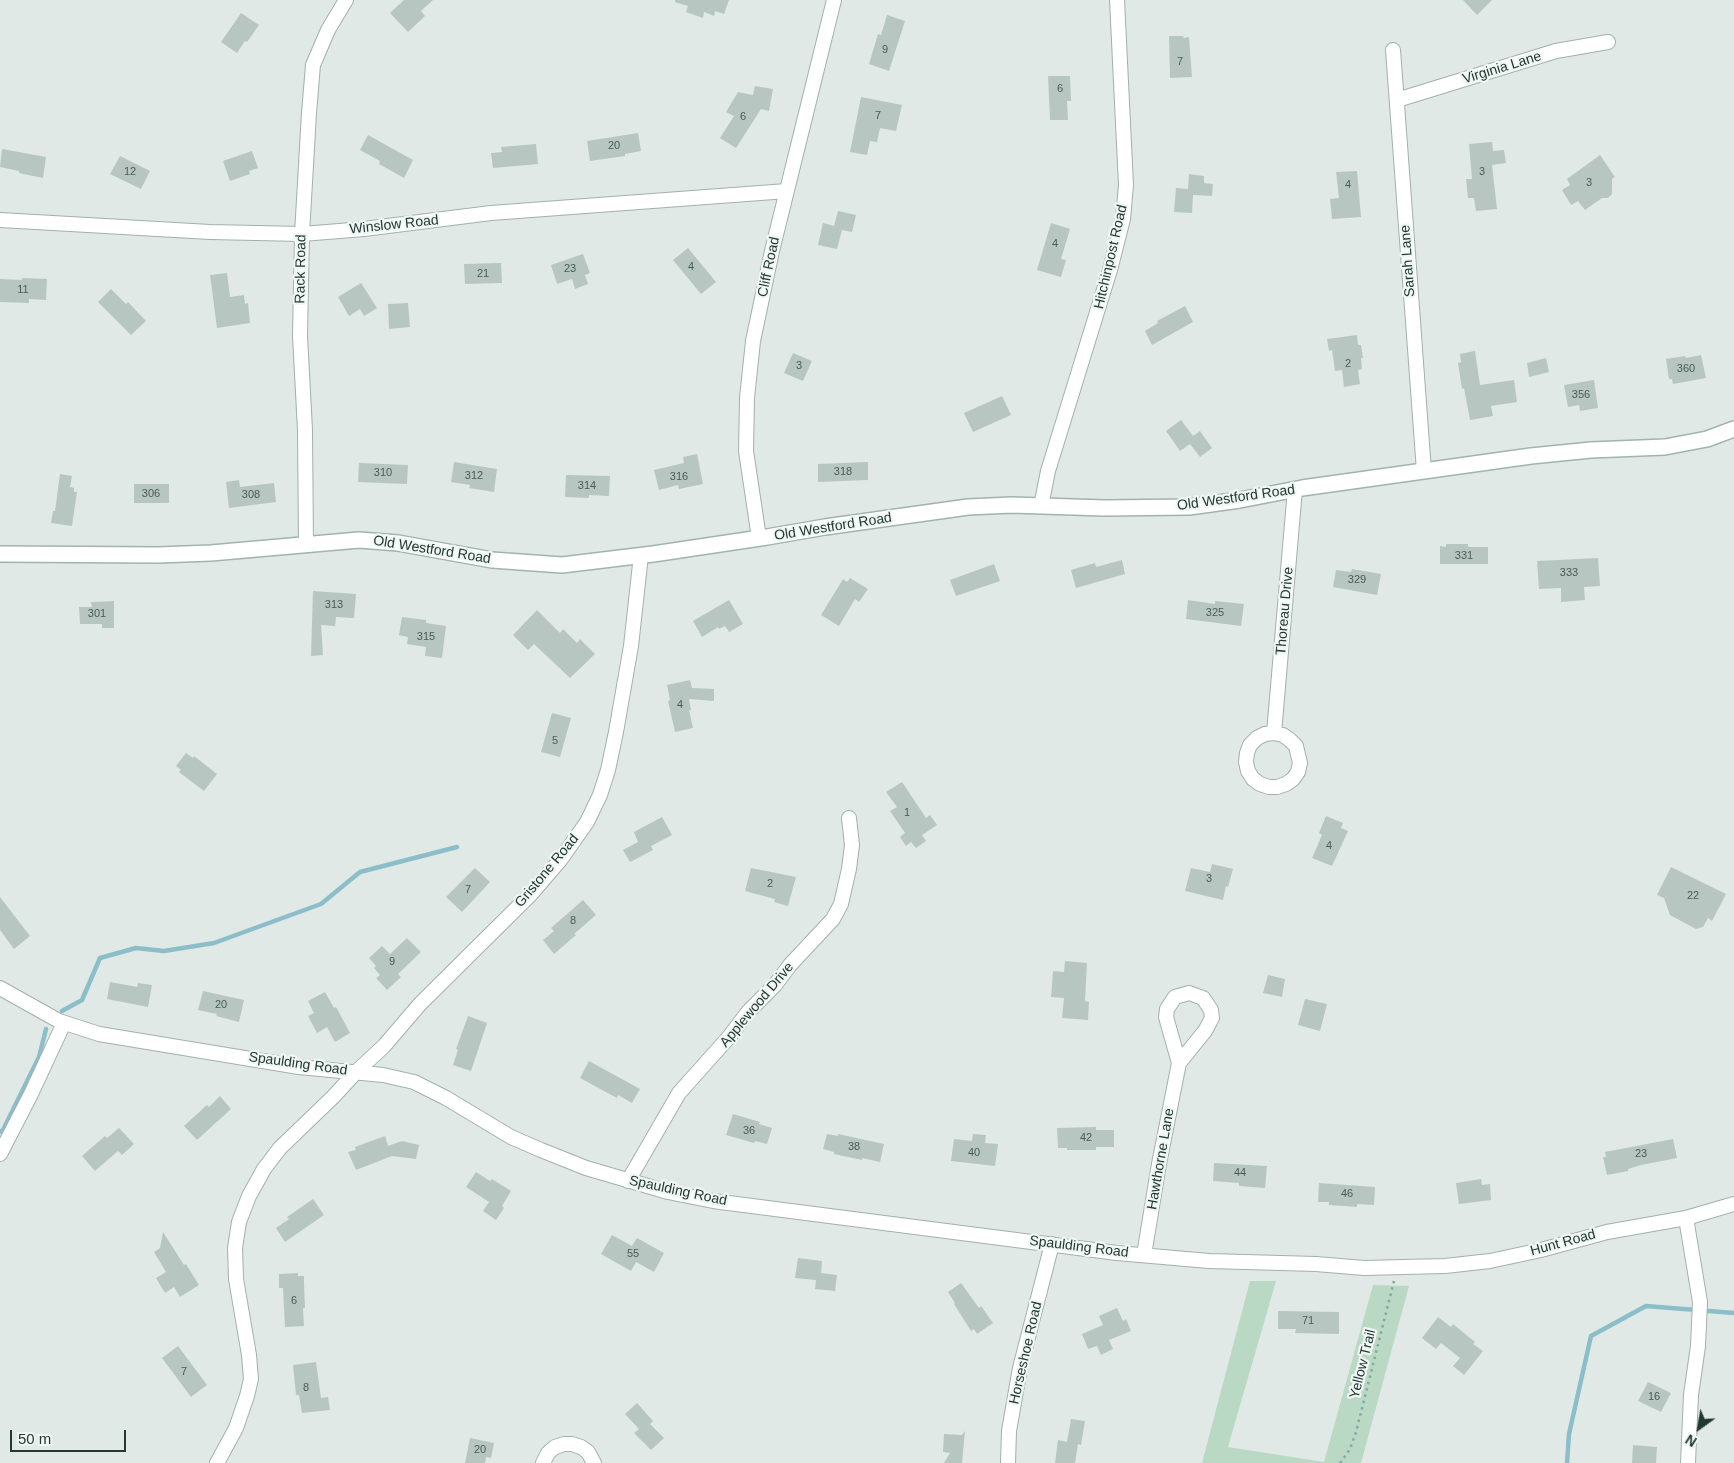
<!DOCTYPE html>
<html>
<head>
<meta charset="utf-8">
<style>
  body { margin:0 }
  #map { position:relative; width:1734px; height:1463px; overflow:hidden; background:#e0e9e5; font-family:Arial,sans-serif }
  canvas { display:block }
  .north { position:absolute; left:1674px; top:1403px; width:50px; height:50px; -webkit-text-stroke:4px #f0f6f3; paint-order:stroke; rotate:212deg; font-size:14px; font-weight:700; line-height:20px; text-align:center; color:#223833 }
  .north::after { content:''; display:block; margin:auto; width:18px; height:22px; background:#223833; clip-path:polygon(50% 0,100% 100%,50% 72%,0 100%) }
  .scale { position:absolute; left:10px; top:1430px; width:116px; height:22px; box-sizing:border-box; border:2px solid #223833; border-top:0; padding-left:6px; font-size:15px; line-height:18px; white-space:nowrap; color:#223833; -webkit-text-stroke:4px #f0f6f3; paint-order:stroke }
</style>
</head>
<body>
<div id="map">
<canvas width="1734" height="1463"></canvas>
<div class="north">N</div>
<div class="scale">50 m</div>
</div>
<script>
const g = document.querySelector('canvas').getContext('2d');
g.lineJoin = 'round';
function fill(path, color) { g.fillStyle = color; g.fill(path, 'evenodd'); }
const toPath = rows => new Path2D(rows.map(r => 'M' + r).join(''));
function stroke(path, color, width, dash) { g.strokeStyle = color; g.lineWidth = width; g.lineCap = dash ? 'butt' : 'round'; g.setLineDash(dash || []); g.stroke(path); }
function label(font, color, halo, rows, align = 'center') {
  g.font = font + ' Arial,sans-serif'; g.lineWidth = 4.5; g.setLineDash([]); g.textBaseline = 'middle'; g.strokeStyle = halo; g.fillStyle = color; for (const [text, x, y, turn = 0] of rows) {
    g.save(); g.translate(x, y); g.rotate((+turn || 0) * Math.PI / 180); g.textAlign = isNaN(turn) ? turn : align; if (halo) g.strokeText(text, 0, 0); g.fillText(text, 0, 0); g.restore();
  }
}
fill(toPath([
  [1250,1281,1276,1281,1228,1447,1324,1462,1373,1285,1409,1286,1361,1463,1202,1463]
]), '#bad9c4');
stroke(toPath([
  [62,1011,82,1000,100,958,136,948,164,951,214,943,321,904,360,872,457,847],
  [0,1132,3,1130,39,1057,46,1029],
  [1567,1463,1569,1434,1591,1336,1646,1306,1734,1313]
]), '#8cbeca', 4.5);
fill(toPath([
  [404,0,433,0,421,11,425,16,408,32,390,13],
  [675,0,729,0,724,14,715,11,714,16,704,12,703,18,686,12,688,6,675,2],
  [1463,0,1492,0,1477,15],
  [241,13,259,25,247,42,245,41,237,53,221,42],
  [887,15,905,21,889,71,869,64,878,34,881,35],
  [1169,36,1184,36,1183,38,1189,37,1192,77,1170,78],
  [1048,76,1070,76,1071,101,1067,101,1068,120,1050,120],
  [755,86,773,89,769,111,761,109,736,148,720,138,734,116,726,112,738,92,753,95],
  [861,97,902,105,896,131,880,128,877,142,870,141,867,155,850,152],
  [638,133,641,151,625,154,625,156,590,161,587,141],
  [368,135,413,160,404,178,379,164,380,161,360,150],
  [1492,142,1493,151,1504,150,1506,163,1492,165,1497,209,1476,211,1474,198,1468,198,1466,179,1472,179,1469,144],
  [536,144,538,164,493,168,491,153,502,152,501,147],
  [2,149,46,157,43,178,19,173,19,171,0,167],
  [252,151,258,168,249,171,250,174,230,181,223,161],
  [1600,155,1615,177,1612,179,1612,194,1608,198,1602,198,1585,210,1578,201,1571,205,1562,190,1570,185,1567,179],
  [120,156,150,171,141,189,110,174],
  [1357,171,1361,217,1332,219,1330,199,1339,198,1336,172],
  [1189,174,1204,176,1204,183,1213,184,1212,196,1193,195,1192,213,1174,212,1176,188,1188,189],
  [838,211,856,215,852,232,842,230,837,249,818,245,823,223,834,226],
  [1051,223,1070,229,1061,259,1066,260,1061,277,1037,270],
  [688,248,716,282,701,294,673,260],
  [583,254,590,273,585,275,588,284,575,289,572,279,557,284,551,265],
  [501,263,502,283,465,284,464,264],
  [227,273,230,297,244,295,245,304,248,303,250,323,217,328,210,275],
  [22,278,47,279,46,300,29,299,29,303,0,302,0,279,22,280],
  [361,283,377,308,364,316,360,309,349,316,338,297],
  [111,289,126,304,128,302,146,321,131,335,98,302],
  [408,303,410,327,389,329,388,304],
  [1185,306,1193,322,1152,345,1145,331,1158,323,1157,321],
  [1357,335,1358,345,1361,345,1363,358,1361,358,1362,369,1358,370,1360,384,1344,387,1342,370,1335,371,1332,350,1329,351,1327,339],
  [1475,351,1480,385,1514,380,1517,402,1491,406,1493,416,1470,420,1464,388,1462,389,1458,363,1461,362,1460,354],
  [793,353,812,361,803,381,784,373],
  [1701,355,1706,378,1673,384,1672,379,1669,379,1666,359,1685,356,1686,358],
  [1546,358,1549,372,1529,377,1527,363],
  [1594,380,1598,408,1580,411,1579,405,1568,407,1564,385],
  [1002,396,1011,415,973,432,964,413],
  [1181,420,1193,436,1200,431,1212,448,1200,457,1190,444,1180,451,1166,431],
  [697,454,703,484,679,489,678,485,659,490,654,470,684,463,683,457],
  [454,462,497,469,494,492,469,488,470,485,451,482],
  [868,462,868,480,818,482,818,464],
  [359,463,408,465,407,484,358,482],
  [60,474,72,476,70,487,74,488,74,492,77,492,72,526,51,523,53,511,55,511],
  [566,475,610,476,609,496,589,495,589,498,565,497],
  [239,480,240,487,274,483,276,502,229,508,226,482],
  [134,484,169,484,169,503,134,503],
  [1446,544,1468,544,1468,547,1488,547,1488,564,1440,564,1440,546,1446,547],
  [1598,558,1600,586,1584,587,1585,600,1561,602,1561,588,1539,589,1537,561],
  [1122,560,1125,574,1076,588,1071,570,1095,563,1096,567],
  [994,564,1000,581,956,596,950,580],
  [1352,569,1381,574,1377,595,1333,587,1336,570,1351,572],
  [850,578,868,589,859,602,855,599,839,626,821,615,843,579,847,582],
  [313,591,356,594,354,618,336,617,335,626,321,625,323,655,311,656],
  [729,600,743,624,729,632,725,626,719,629,718,627,702,637,693,621],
  [1188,600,1215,604,1215,601,1244,604,1241,626,1186,619],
  [114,601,114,628,102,628,102,624,80,624,79,607,92,607,91,602],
  [537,610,560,633,563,629,577,643,580,639,595,654,570,678,534,644,528,650,513,635],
  [402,617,426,620,426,623,446,626,442,658,425,656,426,647,407,644,408,637,399,635],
  [690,680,692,688,714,689,714,701,689,699,691,710,689,710,693,728,675,732,668,701,670,700,667,685],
  [552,713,571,718,560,757,541,752],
  [186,753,193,758,194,756,217,774,204,791,179,772,181,770,176,766],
  [902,782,926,818,930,815,937,825,922,835,926,841,916,848,911,842,906,846,900,837,905,833,890,811,897,807,886,792],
  [1326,816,1343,823,1341,828,1348,831,1332,866,1312,858,1322,835,1319,833],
  [662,817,672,835,651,846,653,850,630,862,623,850,638,842,634,832],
  [1212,864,1233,869,1228,887,1226,886,1223,900,1185,891,1191,868,1210,872],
  [1671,867,1726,894,1712,921,1708,918,1703,927,1696,929,1670,915,1664,898,1657,895],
  [475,868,490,882,462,912,446,897],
  [751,868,796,877,788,906,774,902,775,899,745,891],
  [0,897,30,936,14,949,0,930],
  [583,900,596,915,574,934,576,935,554,954,543,940,554,931,551,928],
  [407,938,421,952,398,974,401,977,387,990,376,978,380,975,374,968,376,966,369,958,382,946,390,954],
  [1065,961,1087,963,1085,1001,1089,1002,1088,1020,1062,1018,1064,998,1051,997,1053,971,1064,972],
  [1268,975,1285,979,1282,997,1263,993],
  [110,982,137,987,138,983,152,985,148,1007,107,999],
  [203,991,244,1000,239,1022,216,1016,217,1014,198,1010],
  [325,992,334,1008,336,1007,350,1033,335,1042,327,1027,317,1033,308,1016,314,1013,308,1001],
  [1305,999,1327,1004,1320,1031,1298,1025],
  [468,1016,487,1023,471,1071,453,1065,458,1050,456,1049],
  [589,1061,640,1089,632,1103,618,1095,617,1098,580,1078],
  [220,1096,231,1109,197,1140,184,1126,207,1105,209,1107],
  [733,1114,760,1122,759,1124,772,1128,767,1144,755,1141,754,1143,726,1135],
  [1096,1127,1096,1130,1114,1130,1114,1147,1096,1147,1096,1150,1067,1150,1067,1148,1058,1148,1057,1128],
  [119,1128,134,1144,122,1155,118,1151,95,1171,82,1156,105,1136,107,1138],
  [827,1134,838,1136,838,1134,884,1144,880,1162,862,1158,862,1160,834,1154,834,1152,823,1149],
  [973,1134,986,1135,985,1143,998,1144,995,1166,951,1161,954,1139,972,1141],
  [385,1136,388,1146,402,1141,419,1145,416,1159,392,1156,356,1170,348,1152,356,1150,355,1147],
  [1673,1139,1677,1158,1641,1165,1628,1169,1628,1171,1607,1175,1603,1157,1606,1157,1605,1152],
  [1214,1163,1267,1166,1265,1188,1239,1186,1239,1183,1213,1181],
  [476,1172,490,1181,492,1179,511,1191,502,1206,504,1208,496,1220,483,1211,489,1202,466,1187],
  [1481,1179,1482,1185,1490,1184,1491,1200,1459,1204,1456,1183],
  [1319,1183,1375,1187,1374,1205,1357,1204,1357,1207,1329,1205,1329,1202,1318,1202],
  [313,1199,324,1215,285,1242,276,1228,289,1219,287,1217],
  [163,1232,184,1265,186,1264,199,1285,180,1297,174,1287,165,1293,156,1278,166,1272,154,1252,160,1248],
  [612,1235,632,1246,637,1238,664,1253,654,1272,636,1262,631,1271,601,1254],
  [798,1258,822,1261,821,1273,837,1275,835,1291,815,1289,816,1280,795,1278],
  [298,1273,298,1276,304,1276,304,1283,305,1308,303,1308,304,1326,285,1327,283,1288,279,1288,279,1274],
  [961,1283,979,1308,981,1306,993,1323,977,1334,974,1329,971,1331,954,1304,955,1303,948,1292],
  [1117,1308,1123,1321,1126,1319,1131,1331,1109,1340,1113,1349,1101,1355,1097,1346,1088,1349,1082,1334,1103,1325,1099,1316],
  [1278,1311,1339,1312,1339,1334,1295,1333,1296,1329,1278,1329],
  [1438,1317,1451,1327,1453,1324,1475,1342,1473,1344,1483,1351,1464,1375,1453,1366,1460,1358,1441,1343,1436,1349,1422,1338],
  [178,1346,207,1385,191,1397,162,1358],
  [316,1362,321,1398,328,1397,330,1410,302,1413,299,1395,296,1395,293,1365],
  [1648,1382,1671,1393,1661,1412,1638,1401],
  [637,1403,653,1421,650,1424,664,1438,651,1450,634,1433,639,1429,625,1414],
  [1071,1419,1085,1421,1081,1445,1078,1444,1075,1463,1055,1463,1058,1440,1067,1442],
  [965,1431,962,1463,944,1463,950,1453,943,1452,944,1434,962,1435],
  [470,1438,494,1443,491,1458,486,1457,485,1463,465,1463],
  [1633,1445,1657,1447,1656,1463,1632,1463]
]), '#b8c6c1');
const street = toPath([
  [1393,50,1424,471],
  [1397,100,1556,51,1608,42],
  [0,220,210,232,302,234,364,229,491,213,787,191],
  [1041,506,1048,471,1110,270,1123,219,1126,185,1117,0],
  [759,538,746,451,747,398,753,341,772,251,834,0],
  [306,545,305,430,300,336,302,234,309,113,313,65,328,30,346,0],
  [1274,733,1283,735,1290,740,1296,746,1300,763,1298,772,1293,779,1286,784,1277,787,1269,787,1260,784,1253,779,1248,771,1246,762,1247,753,1250,745,1257,738,1265,734,1274,733,1295,489],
  [0,988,59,1021,99,1034,299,1067,383,1075,414,1082,446,1098,511,1137,541,1150,586,1168,668,1192,713,1201,1117,1253,1209,1261,1316,1264,1364,1268,1445,1266,1490,1261,1541,1250,1607,1232,1686,1218,1734,1204],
  [0,1154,31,1094,64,1023],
  [628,1181,679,1093,729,1037,748,1012,775,985,790,965,833,919,841,904,849,869,852,845,849,818],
  [1686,1218,1700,1302,1698,1346,1691,1395,1688,1463],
  [1144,1255,1159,1164,1179,1063,1205,1031,1212,1018,1211,1010,1203,998,1189,993,1175,997,1167,1009,1166,1017,1179,1063],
  [217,1463,236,1428,247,1396,251,1379,249,1355,236,1279,235,1248,239,1222,249,1196,264,1169,280,1148,333,1097,356,1072,384,1046,420,1004,531,894,561,859,587,822,600,795,608,770,616,732,631,646,641,555],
  [543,1463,548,1453,555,1447,564,1444,572,1444,581,1447,588,1452,594,1463],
  [1008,1463,1009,1431,1020,1368,1052,1244]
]);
const secondary = toPath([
  [0,554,158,555,211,553,359,540,398,543,492,560,562,565,653,554,767,537,825,527,968,507,1012,505,1104,508,1189,507,1240,500,1302,488,1531,456,1591,450,1665,447,1707,439,1734,429]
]);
stroke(street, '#a3b0ac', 16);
stroke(secondary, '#a0b4ad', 18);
stroke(toPath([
  [1340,1463,1350,1449,1356,1432,1394,1281]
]), '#83aa9f', 2.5, [2.5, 4]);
stroke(street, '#fff', 14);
stroke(secondary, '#fff', 15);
label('11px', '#485c56', null, [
  ["9",885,50],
  ["7",1180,62],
  ["6",1060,89],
  ["7",878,116],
  ["6",743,117],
  ["20",614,146],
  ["12",130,172],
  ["3",1482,172],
  ["3",1589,183],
  ["4",1348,185],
  ["4",1055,244],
  ["4",691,267],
  ["23",570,269],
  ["21",483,274],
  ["11",23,290],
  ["2",1348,364],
  ["3",799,366],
  ["360",1686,369],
  ["356",1581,395],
  ["318",843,472],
  ["310",383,473],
  ["312",474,476],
  ["316",679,477],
  ["314",587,486],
  ["306",151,494],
  ["308",251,495],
  ["331",1464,556],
  ["333",1569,573],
  ["329",1357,580],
  ["313",334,605],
  ["325",1215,613],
  ["301",97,614],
  ["315",426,637],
  ["4",680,705],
  ["5",555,741],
  ["1",907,813],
  ["4",1329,846],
  ["3",1209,879],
  ["2",770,884],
  ["7",468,890],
  ["22",1693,896],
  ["8",573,921],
  ["9",392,962],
  ["20",221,1005],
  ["36",749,1131],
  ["42",1086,1138],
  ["38",854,1147],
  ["40",974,1153],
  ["23",1641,1154],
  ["44",1240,1173],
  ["46",1347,1194],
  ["55",633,1254],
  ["6",294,1301],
  ["71",1308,1321],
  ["7",184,1372],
  ["8",306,1388],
  ["16",1654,1397],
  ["20",480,1450]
]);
label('14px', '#223833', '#f0f6f3', [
  ["Virginia Lane",1502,68,-17],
  ["Winslow Road",394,225,-6],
  ["Hitchinpost Road",1111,257,-77],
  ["Sarah Lane",1408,261,-94],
  ["Cliff Road",769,267,-78],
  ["Rack Road",301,269,-89],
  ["Old Westford Road",1236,498,-8],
  ["Old Westford Road",833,527,-9],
  ["Old Westford Road",432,550,9],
  ["Thoreau Drive",1285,611,-85],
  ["Gristone Road",547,871,-50],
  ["Applewood Drive",757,1005,-50],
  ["Spaulding Road",298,1064,8],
  ["Hawthorne Lane",1161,1159,-80],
  ["Spaulding Road",678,1191,12],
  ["Hunt Road",1563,1243,-15],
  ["Spaulding Road",1079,1247,7],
  ["Horseshoe Road",1026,1353,-77],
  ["Yellow Trail",1363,1364,-76]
]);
</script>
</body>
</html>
